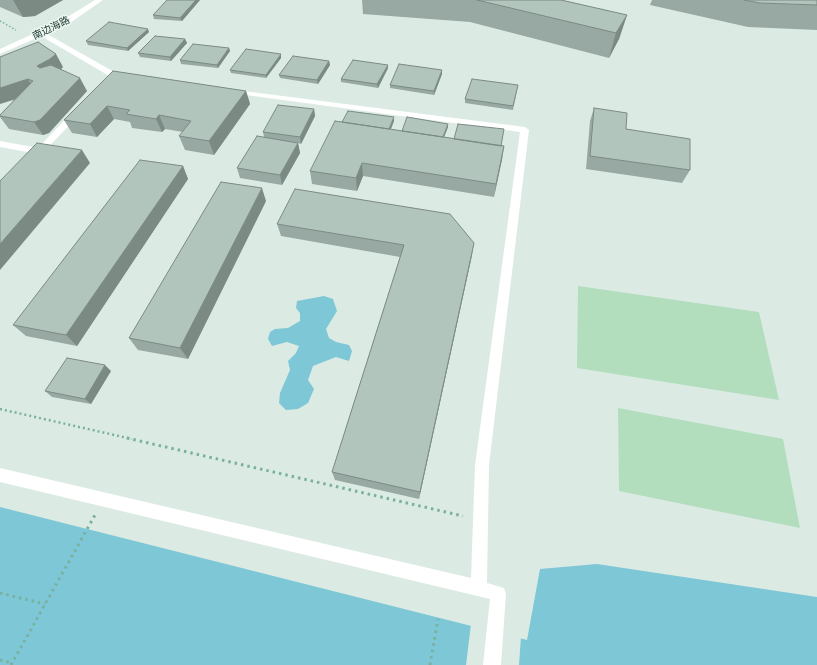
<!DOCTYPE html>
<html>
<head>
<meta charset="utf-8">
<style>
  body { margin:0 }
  canvas { display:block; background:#dceae4 }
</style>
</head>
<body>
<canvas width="817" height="665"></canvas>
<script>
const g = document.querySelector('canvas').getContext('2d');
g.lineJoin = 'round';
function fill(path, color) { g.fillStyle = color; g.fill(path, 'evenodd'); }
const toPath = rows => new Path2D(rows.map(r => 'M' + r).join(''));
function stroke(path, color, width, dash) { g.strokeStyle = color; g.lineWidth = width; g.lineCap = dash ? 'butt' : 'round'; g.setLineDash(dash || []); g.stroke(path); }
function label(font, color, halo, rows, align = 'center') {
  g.font = font + ' Lato,"Noto Sans SC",sans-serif'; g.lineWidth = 3; g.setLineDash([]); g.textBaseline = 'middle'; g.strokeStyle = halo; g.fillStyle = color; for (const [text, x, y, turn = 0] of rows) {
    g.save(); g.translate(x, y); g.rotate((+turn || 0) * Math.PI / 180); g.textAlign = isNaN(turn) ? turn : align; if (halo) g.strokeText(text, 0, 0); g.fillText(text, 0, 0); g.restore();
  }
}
fill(toPath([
  [578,286,759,312,779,400,577,368],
  [618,408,783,439,800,528,619,491]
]), '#b2debe');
fill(toPath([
  [324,296,333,299,337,311,326,329,329,338,336,342,349,345,352,351,349,361,336,357,313,366,308,380,314,389,308,403,298,409,286,410,279,403,280,393,290,370,288,361,296,353,299,346,287,342,272,346,268,339,270,332,275,329,288,328,300,321,300,313,296,308,297,301],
  [0,507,527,640,540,569,597,564,817,597,817,665,0,665]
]), '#7dc7d6');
fill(toPath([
  [471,624,521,637,519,665,466,665]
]), '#dceae4');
stroke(toPath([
  [0,21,16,30]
]), '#79b1a0', 1.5, [1.5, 2]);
stroke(toPath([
  [0,409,132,439]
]), '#79b1a0', 2.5, [2, 3]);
stroke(toPath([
  [127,438,463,516],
  [0,593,45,604],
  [0,660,12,663],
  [11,665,95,515],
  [430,665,438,619]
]), '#79b1a0', 3, [2.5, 4]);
fill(toPath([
  [95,0,103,0,67,25,47,34,116,73,130,75,130,79,111,77,41,36,0,54,0,49,61,21,95,0],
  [228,89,525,127,529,130,489,465,487,583,504,588,506,594,501,665,483,665,490,599,0,482,0,468,471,578,475,465,520,132,231,93,227,91,228,89],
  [78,108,82,111,81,113,38,158,32,158,30,156,33,153,0,147,0,141,38,148,75,109,78,108]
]), '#fff');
fill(toPath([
  [0,0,63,0,35,16,23,17,0,7],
  [200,0,182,21,154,19,153,15],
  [362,0,561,0,627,15,619,39,609,58,470,22,363,14],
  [652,0,817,0,817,30,748,27,650,5],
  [149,32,128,51,88,45,86,41],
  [185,39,187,43,171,61,140,57,138,53],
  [229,48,230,51,218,68,181,64,180,60],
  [0,57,63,67,61,69,87,91,49,133,43,135,9,129,0,117,0,115,15,99],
  [281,58,266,78,231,73,230,70],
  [329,61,330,65,318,84,280,78,279,75],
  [388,68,378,88,341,82,341,79],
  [113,71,246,91,250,104,214,155,185,150,179,136,183,132,165,129,162,132,132,128,130,122,114,119,97,137,72,133,64,120],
  [442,74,434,95,390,88,390,85],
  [518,85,513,110,465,103,465,99],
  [594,108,690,170,682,183,586,169,590,121],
  [314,109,315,116,301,144,298,143,300,153,282,185,240,178,237,168,264,137,263,132],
  [394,117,394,121,391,129,402,131,448,124,448,127,444,137,504,146,494,197,363,176,357,191,312,184,310,171,342,122],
  [183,166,188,179,77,346,26,336,13,325],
  [266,201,188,359,138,350,129,338],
  [277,224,472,255,419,499,335,480,332,472,400,257,281,236],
  [111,371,91,404,52,397,45,391]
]), '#98a9a3');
fill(toPath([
  [13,0,63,0,35,16,23,17],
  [196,0,200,0,182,21,180,18],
  [627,15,619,39,609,58,616,33],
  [148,29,149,32,128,51,127,48],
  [185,39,187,43,171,61,170,57],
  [229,48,230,51,218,68,217,65],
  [56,54,63,67,58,72,45,79,37,66],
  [281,54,281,58,266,78,266,75],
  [329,61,330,65,318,84,317,80],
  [388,65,388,68,378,88,377,84],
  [442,70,442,74,434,95,434,91],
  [80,78,87,91,49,133,43,135,34,122],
  [28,79,36,93,0,104,0,88],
  [246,91,250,104,214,155,209,141],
  [107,106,114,119,97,137,90,124],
  [314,109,315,116,301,144,300,137],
  [159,115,165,129,162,132,156,119],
  [394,117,394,121,387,138,387,135],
  [448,124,448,127,440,148,441,144],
  [298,143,300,153,282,185,280,175],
  [504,146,502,160,494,197,496,184],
  [82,150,90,163,0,270,0,244],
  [362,163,363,176,357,191,356,178],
  [183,166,188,179,77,346,66,335],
  [262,188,266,201,188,359,180,348],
  [474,243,472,255,419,499,420,492],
  [105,365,111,371,91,404,85,399]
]), '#7c8a84');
const building = toPath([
  [167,0,196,0,180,18,153,15,167,0],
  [477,0,561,0,627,15,616,33,477,0],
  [744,0,817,0,817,5,760,3,744,0],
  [109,22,148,29,127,48,86,41,109,22],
  [155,36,185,39,170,57,138,53,155,36],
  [38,42,56,54,50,59,37,66,40,68,51,65,80,78,40,120,34,122,0,116,0,115,33,81,28,79,0,88,0,57,38,42],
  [193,44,229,48,217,65,180,60,193,44],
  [246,49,281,54,266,75,230,70,246,49],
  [293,56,329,61,317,80,279,75,293,56],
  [353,60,388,65,377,84,341,79,353,60],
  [399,64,442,70,434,91,390,85,399,64],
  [113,71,246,91,209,141,179,136,191,121,159,115,156,119,126,114,130,110,107,106,90,124,64,120,113,71],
  [472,79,518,85,513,106,465,99,472,79],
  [278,105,314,109,300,137,263,132,278,105],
  [594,108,627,113,626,129,690,139,690,170,590,156,594,108],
  [348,111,394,117,389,129,342,122,348,111],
  [407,117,448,124,443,137,402,131,407,117],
  [335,121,504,146,496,184,362,163,356,178,310,171,335,121],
  [458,124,504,129,501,146,454,139,458,124],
  [257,136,298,143,280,175,237,168,257,136],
  [37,143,82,150,0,244,0,181,37,143],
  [140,160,183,166,66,335,13,325,140,160],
  [221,182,262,188,180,348,129,338,221,182],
  [295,189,450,214,474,243,420,492,332,472,404,245,277,224,295,189],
  [67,358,105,365,85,399,45,391,67,358]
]);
fill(building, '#b1c5bd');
stroke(building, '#7c8a84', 1);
label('10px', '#1d3a32', '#ecf7f1', [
  ["南边海路",51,28,-26]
]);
</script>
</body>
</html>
